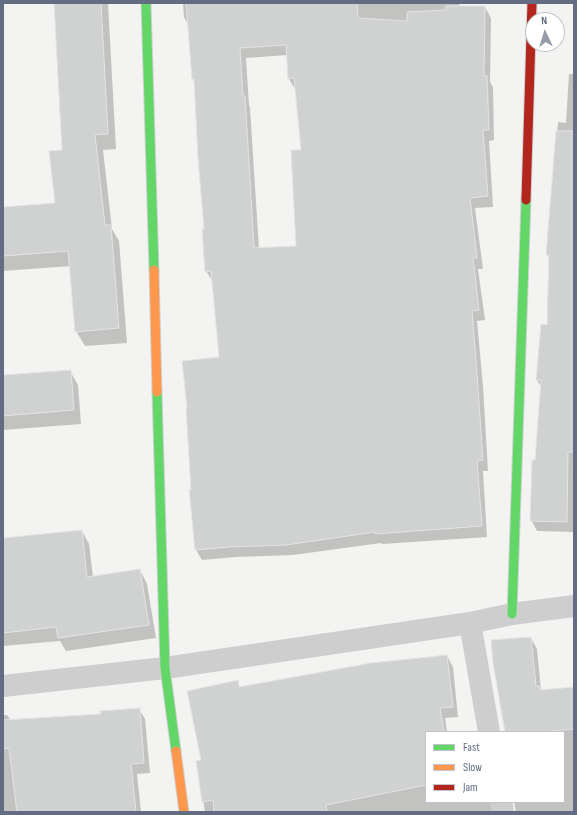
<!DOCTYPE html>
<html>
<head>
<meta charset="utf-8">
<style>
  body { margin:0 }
  #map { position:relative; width:577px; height:815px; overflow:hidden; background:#f3f4f2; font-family:"Sofia Sans Condensed",sans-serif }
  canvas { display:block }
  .frame { position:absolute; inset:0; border:4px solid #636c82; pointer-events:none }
  .legend { position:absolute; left:425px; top:731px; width:140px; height:72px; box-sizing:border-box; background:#fff; border:1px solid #c1c4cd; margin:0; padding:5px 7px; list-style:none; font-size:12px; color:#636c82 }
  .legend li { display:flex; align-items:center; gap:8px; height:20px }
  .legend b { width:20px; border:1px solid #c1c4cd }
  .north { position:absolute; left:525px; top:12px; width:40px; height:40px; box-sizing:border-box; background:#fff; border:1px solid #c1c4cd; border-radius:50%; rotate:356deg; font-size:11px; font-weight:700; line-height:16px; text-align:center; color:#636c82 }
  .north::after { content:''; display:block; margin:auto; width:14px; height:18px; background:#959ca9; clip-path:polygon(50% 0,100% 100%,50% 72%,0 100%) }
</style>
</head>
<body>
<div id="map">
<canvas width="577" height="815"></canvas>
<div class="frame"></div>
<ul class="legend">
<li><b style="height:5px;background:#63d668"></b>Fast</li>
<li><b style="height:5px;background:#ff974d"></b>Slow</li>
<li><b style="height:5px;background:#b3261e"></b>Jam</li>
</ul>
<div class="north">N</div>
</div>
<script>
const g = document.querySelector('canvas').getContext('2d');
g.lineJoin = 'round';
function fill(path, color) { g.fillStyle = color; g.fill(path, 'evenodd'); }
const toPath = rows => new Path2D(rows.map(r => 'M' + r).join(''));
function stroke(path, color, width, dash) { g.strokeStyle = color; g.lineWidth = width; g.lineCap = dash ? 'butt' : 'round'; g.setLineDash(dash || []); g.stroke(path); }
fill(toPath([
  [55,3,108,3,116,149,103,150,112,229,119,241,127,343,85,346,76,331,71,266,3,271,3,208,56,204,63,151],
  [183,3,459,3,460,7,485,7,491,18,490,82,493,87,494,140,489,141,493,207,475,208,483,269,478,269,485,320,477,321,483,386,488,471,483,471,487,537,382,544,381,543,293,555,236,557,202,560,196,550,192,491,220,358,213,282,206,271,205,230,195,83,193,79,189,26,184,17],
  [288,55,289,79,295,89,296,89,302,151,297,247,259,249,250,108,249,105,246,58],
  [569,74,574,74,574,532,537,531,531,520,541,387,537,380,548,326,550,260,547,255,558,122,566,123],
  [70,371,78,385,81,424,3,430,3,376],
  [82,531,89,544,93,577,140,570,147,584,156,638,66,651,60,641,3,646,3,538],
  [531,638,537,649,541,691,574,688,574,812,516,812,514,802,564,802,564,732,506,732],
  [447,656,453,667,458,717,445,718,447,732,426,732,426,802,501,802,494,812,205,812,197,762,202,761,237,682,241,688],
  [139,709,145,719,150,773,137,774,141,812,3,812,3,715,7,715,11,721,102,715]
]), '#0003');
const building = toPath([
  [54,3,101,3,108,134,95,135,105,225,111,225,119,328,75,332,68,251,3,256,3,207,55,203,49,151,62,150,54,3],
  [186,3,357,3,358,18,407,21,407,12,446,10,446,6,485,6,484,76,487,76,489,130,483,130,488,196,470,198,477,258,473,258,479,310,472,311,477,374,483,460,477,461,482,526,375,534,375,532,286,545,229,547,195,550,189,490,191,490,186,408,187,408,182,361,219,357,211,271,205,272,202,229,204,229,198,158,194,79,192,79,186,3],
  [286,45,288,79,294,78,301,150,291,150,296,246,254,248,245,96,243,96,240,48,286,45],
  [556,131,574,131,574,452,568,452,567,522,530,521,532,460,535,460,541,380,536,380,541,324,547,325,549,255,546,255,556,131],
  [71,370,74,410,3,416,3,375,71,370],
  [82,530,87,577,140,569,149,625,58,638,56,627,3,633,3,538,82,530],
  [531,637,536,686,539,686,540,690,574,687,574,729,542,732,505,732,493,663,491,640,531,637],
  [447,655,453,707,440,708,444,732,426,732,426,785,326,805,327,812,214,812,213,800,202,802,196,761,201,760,187,691,238,680,239,687,371,663,447,655],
  [140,708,144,763,131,764,136,812,17,812,9,748,3,749,3,720,101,714,100,711,140,708]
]);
fill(building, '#d0d1d1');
stroke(building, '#e2e3e2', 1);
const fast = toPath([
  [146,3,154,270],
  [157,392,165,668,176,751],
  [512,614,526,200]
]);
const slow = toPath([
  [154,270,157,392],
  [176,751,184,812]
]);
const jam = toPath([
  [526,200,532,3]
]);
stroke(fast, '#d0d1d2', 11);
stroke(slow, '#d0d1d2', 11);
stroke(jam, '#d0d1d2', 11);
stroke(toPath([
  [470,623,489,732],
  [3,686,165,668,470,623,512,614,574,606],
  [501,802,503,812]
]), '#cececf', 22);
stroke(fast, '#63d668', 9);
stroke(slow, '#ff974d', 9);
stroke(jam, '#b3261e', 9);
</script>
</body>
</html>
